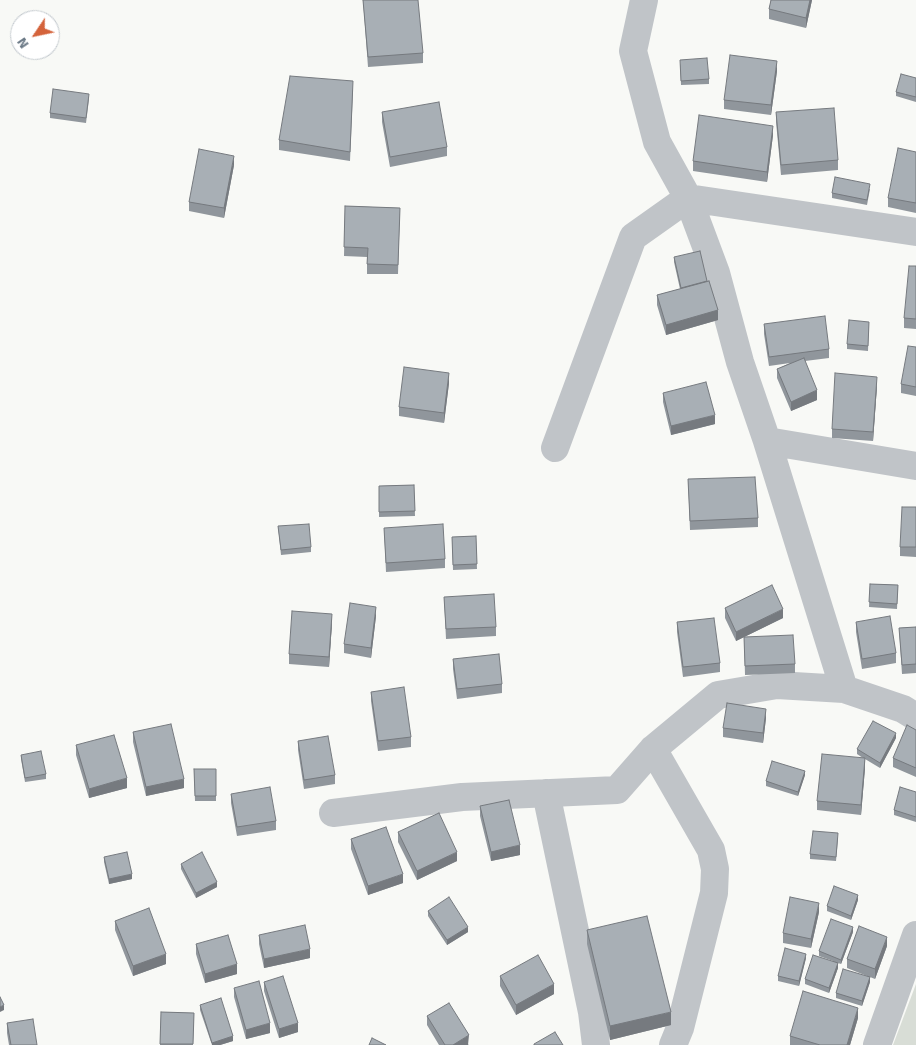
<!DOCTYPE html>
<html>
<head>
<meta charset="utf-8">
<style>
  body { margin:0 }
  #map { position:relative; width:916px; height:1045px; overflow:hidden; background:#f8f9f6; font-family:Signika,sans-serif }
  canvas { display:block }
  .north { position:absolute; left:10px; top:10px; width:50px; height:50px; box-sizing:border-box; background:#fff; border:1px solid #c3c9ce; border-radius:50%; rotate:236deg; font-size:14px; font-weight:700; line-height:20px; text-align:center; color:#6a7885 }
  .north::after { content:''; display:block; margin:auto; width:18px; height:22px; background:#d4633b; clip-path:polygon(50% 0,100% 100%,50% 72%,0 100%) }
</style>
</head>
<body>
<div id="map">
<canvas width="916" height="1045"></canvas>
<div class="north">N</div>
</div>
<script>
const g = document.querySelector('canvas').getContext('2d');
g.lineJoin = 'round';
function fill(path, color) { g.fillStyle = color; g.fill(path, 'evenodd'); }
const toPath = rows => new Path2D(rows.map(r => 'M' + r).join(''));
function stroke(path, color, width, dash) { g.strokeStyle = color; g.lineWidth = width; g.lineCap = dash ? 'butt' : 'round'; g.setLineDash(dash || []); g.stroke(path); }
fill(toPath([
  [916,984,916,1045,893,1045]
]), '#d8ddd6');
stroke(toPath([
  [916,232,688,198,716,273,740,362,767,441,916,466],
  [767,441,844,689],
  [555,448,633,237,688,198,657,142,633,51,644,0],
  [653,749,711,850,715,869,714,893,680,1028,673,1045],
  [546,793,592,1012,596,1045],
  [333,813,462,797,617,790,653,749,718,695,777,685,844,689,903,709,916,717],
  [877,1045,916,935]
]), '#c0c4c8', 28);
fill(toPath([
  [363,0,423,53,423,63,368,67],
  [771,0,812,0,806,28,769,19,769,9],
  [680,64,709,79,709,84,681,85],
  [777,71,771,115,724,109,724,100],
  [916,78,916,102,896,96,896,92],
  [353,90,350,161,279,150,279,140],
  [89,99,86,123,50,118,50,113],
  [382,112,447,147,447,156,390,167,382,122],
  [776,112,838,160,838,170,781,175,776,122],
  [773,135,767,182,693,171,693,161],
  [916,152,916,213,888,207,888,198],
  [234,165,224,218,189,211,189,202],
  [870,189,867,205,832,198,832,193],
  [345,206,400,208,398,274,367,274,367,257,344,256],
  [674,257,707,281,718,320,666,335,657,305,657,295,680,289,674,262],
  [916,266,916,329,904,328,904,318],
  [869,322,868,351,847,349,847,344],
  [764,324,829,349,829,358,805,361,817,400,791,411,777,378,777,369,790,363,769,366,764,334],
  [916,347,916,396,901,393,901,384],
  [449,383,444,423,399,416,399,407],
  [877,386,873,441,832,438,832,429],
  [663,393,715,424,671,435,663,402],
  [688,479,758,518,758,527,690,530],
  [414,485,415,516,379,517,379,486],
  [916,507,916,557,900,556,900,547],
  [278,526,311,547,311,552,281,555],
  [384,528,445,559,445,568,386,572],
  [476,536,477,569,453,570,452,537],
  [870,584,898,585,897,609,869,607],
  [444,597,496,627,496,636,446,639],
  [725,608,783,618,736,641,725,618],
  [376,616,371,658,344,653,344,644],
  [677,622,720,663,720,672,683,677,677,632],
  [856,622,896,653,896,663,862,669,856,632],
  [332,623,329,667,289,664,289,654],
  [916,627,916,673,902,674,899,628],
  [744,637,795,664,795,673,745,675],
  [453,659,502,684,502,693,457,699,453,669],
  [371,692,411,737,411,747,378,751,371,701],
  [766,718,763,743,723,737,723,728],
  [916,730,916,777,893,767,893,758],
  [133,732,184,788,146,796,133,742],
  [896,738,880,768,865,759,865,768,861,815,817,810,817,801,863,758,857,754,857,749],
  [298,741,335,775,335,784,304,789,298,750],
  [76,745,127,788,89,798,76,755],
  [21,755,46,774,46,779,25,782,21,759],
  [194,769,216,769,216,801,195,801],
  [805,775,798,796,766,786,766,781],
  [916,792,916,822,894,815,894,810],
  [231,794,276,821,276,830,237,836,231,803],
  [480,806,520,855,491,861,480,816],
  [398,832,457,861,417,880,398,842],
  [838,838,836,861,810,859,810,854],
  [351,839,403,883,368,895,351,849],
  [104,857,132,879,109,884,104,862],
  [181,864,217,887,196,898,181,869],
  [858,900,851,920,827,911,827,906],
  [428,911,468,932,447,945,428,916],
  [819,912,811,948,783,943,783,933],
  [115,921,166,964,133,976,115,930],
  [587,930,671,1025,610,1040,587,944],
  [853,932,841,964,838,963,838,968,829,993,805,984,805,979,833,961,819,956,819,951],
  [259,935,310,958,264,968,259,944],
  [196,944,237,974,205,983,196,954],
  [887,946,875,979,870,977,870,982,862,1006,836,998,836,993,867,976,847,968,847,959],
  [806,958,799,986,778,981,778,976],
  [500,976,554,994,516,1015,500,986],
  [264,982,298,1032,279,1038,264,991],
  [234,988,270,1033,246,1039,234,997],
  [200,1005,233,1041,220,1045,212,1045,200,1010],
  [161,1012,194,1013,193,1045,160,1045],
  [427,1016,469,1045,439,1045,427,1025],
  [858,1018,850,1045,790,1045,790,1036],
  [7,1023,37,1045,9,1045,7,1033]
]), '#90969c');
fill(toPath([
  [810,0,812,0,806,28,806,18],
  [777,61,777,71,771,115,771,105],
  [773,126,773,135,767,182,767,172],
  [234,156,234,165,224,218,224,208],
  [718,310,718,320,666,335,666,325],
  [449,373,449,383,444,423,444,413],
  [877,377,877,386,873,441,873,432],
  [817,390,817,400,791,411,791,402],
  [715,415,715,424,671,435,671,426],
  [376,607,376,616,371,658,371,648],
  [783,609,783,618,736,641,736,632],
  [332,614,332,623,329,667,329,657],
  [766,709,766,718,763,743,763,733],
  [896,733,896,738,880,768,880,763],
  [865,758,865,768,861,815,861,805],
  [805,771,805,775,798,796,798,792],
  [127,778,127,788,89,798,89,789],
  [184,779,184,788,146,796,146,787],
  [520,845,520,855,491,861,491,852],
  [457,852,457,861,417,880,417,871],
  [132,874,132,879,109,884,109,879],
  [403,874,403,883,368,895,368,886],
  [217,882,217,887,196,898,196,893],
  [858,895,858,900,851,920,851,916],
  [819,903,819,912,811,948,811,939],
  [468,927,468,932,447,945,447,940],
  [853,927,853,932,841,964,841,960],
  [887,937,887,946,875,979,875,969],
  [310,949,310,958,264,968,264,959],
  [166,954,166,964,133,976,133,966],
  [806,954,806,958,799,986,799,981],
  [838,963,838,968,829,993,829,988],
  [237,964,237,974,205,983,205,974],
  [870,977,870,982,862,1006,862,1001],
  [554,984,554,994,516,1015,516,1005],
  [4,1005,4,1010,0,1012,0,1007],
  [858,1008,858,1018,850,1045,847,1045],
  [671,1012,671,1025,610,1040,610,1026],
  [270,1023,270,1033,246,1039,246,1030],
  [298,1023,298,1032,279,1038,279,1029],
  [469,1035,468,1045,453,1045],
  [233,1036,233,1041,220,1045,212,1045,212,1043]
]), '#767a7f');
const building = toPath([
  [363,0,418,0,423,53,368,57,363,0],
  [771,0,810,0,806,18,769,9,771,0],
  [730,55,777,61,771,105,724,100,730,55],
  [707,58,709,79,681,81,680,60,707,58],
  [901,74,916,78,916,97,896,92,901,74],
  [290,76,353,81,350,152,279,140,290,76],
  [53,89,89,94,86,118,50,113,53,89],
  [439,102,447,147,390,157,382,112,439,102],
  [834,108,838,160,781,165,776,112,834,108],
  [699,115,773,126,767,172,693,161,699,115],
  [898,148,916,152,916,203,888,198,898,148],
  [199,149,234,156,224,208,189,202,199,149],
  [835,177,870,184,867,200,832,193,835,177],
  [345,206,400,208,398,265,367,264,368,248,344,247,345,206],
  [700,251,707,281,681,288,674,257,700,251],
  [909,266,916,266,916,319,904,318,909,266],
  [709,281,718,310,666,325,657,295,709,281],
  [825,316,829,349,769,357,764,324,825,316],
  [849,320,869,322,868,346,847,344,849,320],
  [908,346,916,347,916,387,901,384,908,346],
  [804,358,817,390,791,402,777,369,804,358],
  [404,367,449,373,444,413,399,407,404,367],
  [835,373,877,377,873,432,832,429,835,373],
  [706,382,715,415,671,426,663,393,706,382],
  [755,477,758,518,690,521,688,479,755,477],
  [414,485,415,511,379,512,379,486,414,485],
  [902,507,916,507,916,547,900,547,902,507],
  [309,524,311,547,281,550,278,526,309,524],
  [443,524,445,559,386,563,384,528,443,524],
  [476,536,477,564,453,565,452,537,476,536],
  [870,584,898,585,897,604,869,602,870,584],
  [772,585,783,609,736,632,725,608,772,585],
  [494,594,496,627,446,629,444,597,494,594],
  [350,603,376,607,371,648,344,644,350,603],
  [292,611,332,614,329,657,289,654,292,611],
  [890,616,896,653,862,659,856,622,890,616],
  [714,618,720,663,683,667,677,622,714,618],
  [916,627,916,664,902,665,899,628,916,627],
  [793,635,795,664,745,666,744,637,793,635],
  [499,654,502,684,457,689,453,659,499,654],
  [404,687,411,737,378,741,371,692,404,687],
  [727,703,766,709,763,733,723,728,727,703],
  [873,721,896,733,880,763,857,749,873,721],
  [171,724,184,779,146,787,133,732,171,724],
  [907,725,916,730,916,768,893,758,907,725],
  [114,735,127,778,89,789,76,745,114,735],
  [328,736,335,775,304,780,298,741,328,736],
  [41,751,46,774,25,778,21,755,41,751],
  [822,754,865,758,861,805,817,801,822,754],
  [772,761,805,771,798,792,766,781,772,761],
  [194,769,216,769,216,796,195,796,194,769],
  [270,787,276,821,237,827,231,794,270,787],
  [900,787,916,792,916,817,894,810,900,787],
  [509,800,520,845,491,852,480,806,509,800],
  [439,813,457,852,417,871,398,832,439,813],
  [386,827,403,874,368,886,351,839,386,827],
  [813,831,838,833,836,857,810,854,813,831],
  [127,852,132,874,109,879,104,857,127,852],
  [202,852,217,882,196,893,181,864,202,852],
  [834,886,858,895,851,916,827,906,834,886],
  [449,897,468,927,447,940,428,911,449,897],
  [790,897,819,903,811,939,783,933,790,897],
  [149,908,166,954,133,966,115,921,149,908],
  [647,916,671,1012,610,1026,587,930,647,916],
  [831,919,853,927,841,960,819,951,831,919],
  [305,925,310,949,264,959,259,935,305,925],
  [859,926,887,937,875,969,847,959,859,926],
  [228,935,237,964,205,974,196,944,228,935],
  [785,948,806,954,799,981,778,976,785,948],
  [538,955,554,984,516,1005,500,976,538,955],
  [813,955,838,963,829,988,805,979,813,955],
  [843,969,870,977,862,1001,836,993,843,969],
  [283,976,298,1023,279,1029,264,982,283,976],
  [259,981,270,1023,246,1030,234,988,259,981],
  [803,991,858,1008,847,1045,820,1045,790,1036,803,991],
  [0,997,4,1005,0,1007,0,997],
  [221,998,233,1036,212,1043,200,1005,221,998],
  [449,1003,469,1035,453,1045,445,1045,427,1016,449,1003],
  [161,1012,194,1013,193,1044,160,1044,161,1012],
  [33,1019,37,1045,11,1045,7,1023,33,1019],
  [555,1032,563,1045,534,1045,534,1044,555,1032],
  [372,1038,386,1045,369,1045,372,1038]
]);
fill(building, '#a8afb5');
stroke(building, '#767a7f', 1);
</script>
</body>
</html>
